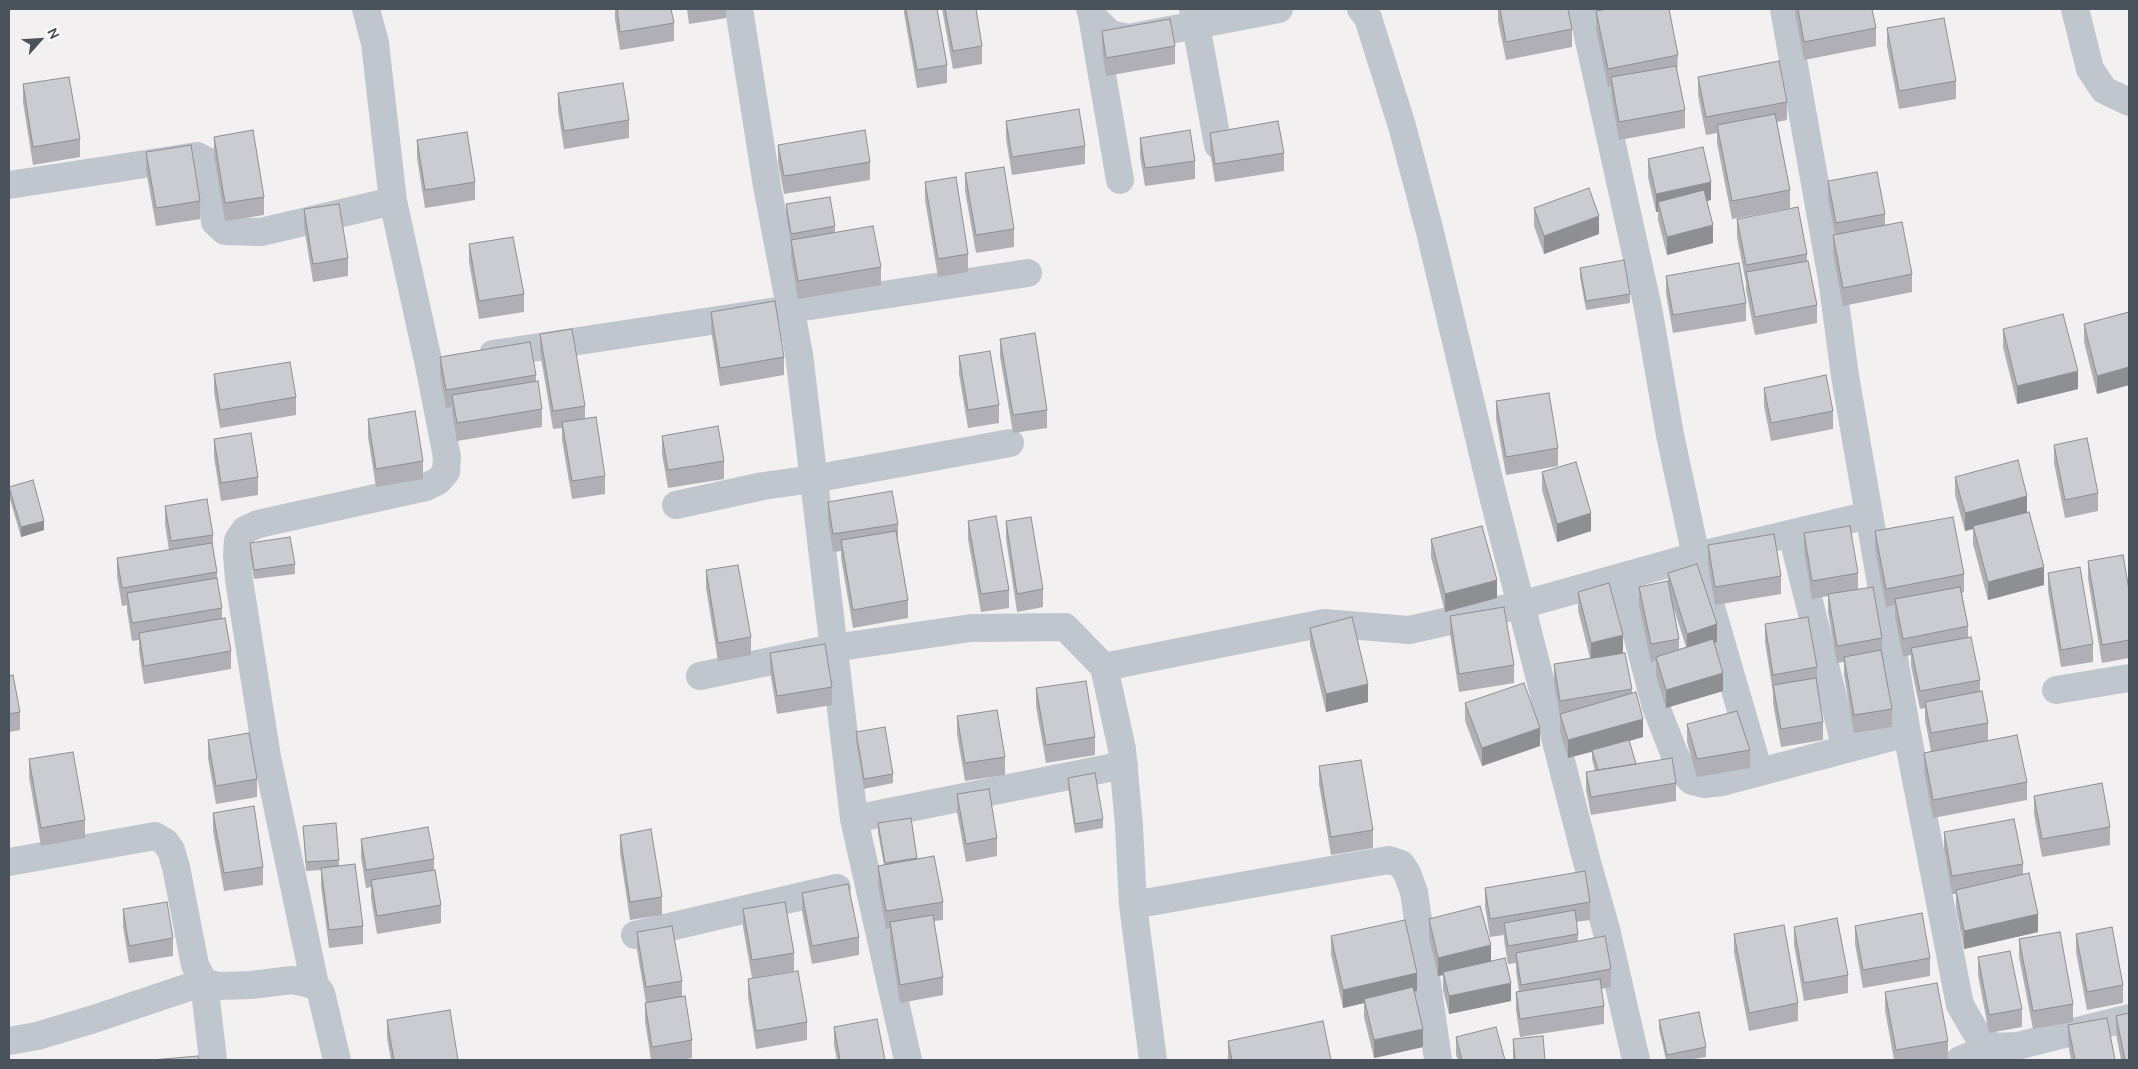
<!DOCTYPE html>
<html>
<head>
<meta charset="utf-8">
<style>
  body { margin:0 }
  #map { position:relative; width:2138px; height:1069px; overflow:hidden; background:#f2f0f0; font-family:Ubuntu,sans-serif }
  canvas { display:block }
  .frame { position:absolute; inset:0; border:10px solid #4a525c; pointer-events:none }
  .north { position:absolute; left:15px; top:15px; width:50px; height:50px; -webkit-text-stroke:4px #fff; paint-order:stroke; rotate:64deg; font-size:14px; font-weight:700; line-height:20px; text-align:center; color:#4a525c }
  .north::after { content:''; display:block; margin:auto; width:18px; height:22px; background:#4a525c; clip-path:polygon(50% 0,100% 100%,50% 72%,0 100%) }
</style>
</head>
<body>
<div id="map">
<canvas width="2138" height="1069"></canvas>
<div class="frame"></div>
<div class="north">N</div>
</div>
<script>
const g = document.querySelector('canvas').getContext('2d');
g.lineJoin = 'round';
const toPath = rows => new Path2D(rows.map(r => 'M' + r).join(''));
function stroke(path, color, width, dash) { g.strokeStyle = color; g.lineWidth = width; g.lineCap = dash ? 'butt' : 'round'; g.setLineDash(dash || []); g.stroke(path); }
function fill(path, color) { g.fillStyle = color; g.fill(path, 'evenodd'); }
stroke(toPath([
  [739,9,767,186,799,354,854,819,908,1060],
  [1090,9,1092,16,1110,34,1128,38,1279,9],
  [1193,9,1218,145],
  [1361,9,1368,18,1402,126,1430,232,1492,492,1587,862,1606,929,1636,1060],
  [1582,9,1648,308,1670,435,1696,556,1759,772],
  [1784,9,1832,279,1845,376,1907,733,1960,1005,1975,1031,1992,1047,2017,1046,2129,1018],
  [2075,9,2090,69,2104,90,2129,102],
  [1092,16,1120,180],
  [9,185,197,156,207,161,215,222,225,231,261,232,393,201],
  [493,354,1028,273],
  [676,505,763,486,813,479,1010,443],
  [1792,534,1846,749],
  [1622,578,1656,707,1674,753,1684,773,1692,781,1704,784,1722,782,1907,733],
  [1104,667,1324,623,1409,630,1521,605,1696,556,1869,515],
  [700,676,833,648,971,628,1065,627,1104,667,1122,749,1129,826,1133,905,1153,1060],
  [2056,690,2129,678],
  [854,819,1124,765],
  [9,862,155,836,165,842,171,850,176,867,195,965,204,982,218,986,251,985,292,980,315,985,321,993,337,1060],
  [1133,905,1365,864,1389,860,1401,864,1407,873,1414,892,1438,1060],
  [635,935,837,888],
  [315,985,267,757,239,580,237,555,238,540,245,530,258,524,426,487,438,481,446,472,447,457,429,365,393,201,375,43,366,9],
  [9,1041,37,1036,94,1019,204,982,213,1060],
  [1960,1060,1992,1047]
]), '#c0c6ce', 28);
fill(toPath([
  [615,9,671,9,674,23,674,41,620,50,615,19],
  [687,9,726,9,726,18,689,24],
  [904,9,937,9,947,65,947,83,917,88,904,13],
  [942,9,976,9,982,46,982,64,953,69],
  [1498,9,1568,9,1572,29,1572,47,1506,60,1498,21],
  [1602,9,1669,9,1678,55,1677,73,1685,110,1685,128,1619,140,1611,95,1611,86,1608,87,1596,29,1596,11,1603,10],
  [1795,9,1872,9,1876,28,1876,46,1804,60,1795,13],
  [1887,28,1956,81,1956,99,1899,109,1887,46],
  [1102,31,1175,46,1175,64,1106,76,1102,49],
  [1698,77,1787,102,1787,120,1777,122,1790,190,1790,208,1732,219,1717,143,1717,133,1706,135,1698,95],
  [23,84,80,139,80,157,33,165,23,102],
  [558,93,629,120,629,138,564,149,558,111],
  [1006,121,1085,146,1085,164,1012,175,1006,139],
  [1210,133,1284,153,1284,171,1215,182,1210,151],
  [214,137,264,197,264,215,225,221,214,155],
  [1140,138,1195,161,1195,179,1145,186,1140,156],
  [417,140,475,182,475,200,425,208,417,158],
  [778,145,870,162,870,180,784,194,778,163],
  [146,152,200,201,200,219,156,226,146,170],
  [1648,159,1711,200,1707,201,1713,243,1667,255,1658,220,1658,212,1656,212,1648,177],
  [965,173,1014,229,1014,247,976,253,965,191],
  [1828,181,1885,214,1885,225,1912,274,1912,292,1843,306,1833,253,1833,235,1835,235,1828,199],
  [925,182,968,254,968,272,938,277,925,200],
  [786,204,835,226,835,233,881,267,881,285,798,299,791,258,791,243,786,213],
  [1534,208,1599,234,1544,254,1534,226],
  [304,209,348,258,348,276,313,282,304,227],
  [1737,219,1807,254,1807,261,1817,305,1817,323,1755,335,1746,290,1746,283,1737,237],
  [469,244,524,294,524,312,479,319,469,262],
  [1580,268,1630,294,1630,303,1586,310,1580,277],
  [1666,276,1746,303,1746,321,1673,333,1666,294],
  [711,312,784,357,784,375,720,386,711,330],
  [2129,312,2129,385,2097,394,2084,342,2084,324],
  [2003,329,2078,389,2017,404,2003,347],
  [540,334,585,406,585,418,605,476,605,494,572,499,562,440,562,428,553,429,540,352],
  [1000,339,1047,410,1047,428,1013,433,1000,357],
  [959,356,999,405,999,423,968,428,959,374],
  [440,357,536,375,536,381,542,409,542,427,457,441,452,413,452,407,446,408,440,375],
  [214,374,296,397,296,415,220,428,214,392],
  [1764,388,1833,411,1833,429,1771,441,1764,406],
  [1496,401,1558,448,1558,466,1506,475,1496,419],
  [368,419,423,461,423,479,376,487,368,437],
  [662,436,724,461,724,479,668,488,662,454],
  [214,439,258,477,258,495,221,501,214,457],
  [2054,445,2098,493,2098,511,2065,518,2054,463],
  [1542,472,1591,531,1557,542,1542,490],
  [1955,477,2027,512,2044,585,1988,600,1973,544,1973,529,1965,531,1955,495],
  [9,487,44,530,21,537,9,496],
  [828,502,898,524,898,541,908,600,908,618,853,628,841,558,841,551,833,552,828,520],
  [165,506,213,535,213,548,217,572,217,581,222,608,222,619,231,651,231,669,144,684,139,651,139,640,132,641,127,611,127,605,122,606,117,576,117,558,169,550,165,524],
  [968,521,1009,590,1009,608,981,612,968,539],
  [1006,521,1043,589,1043,607,1017,612,1006,539],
  [1875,531,1964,574,1964,592,1962,593,1968,626,1968,637,1980,680,1980,692,1988,723,1988,741,2027,782,2027,800,1933,818,1924,771,1924,753,1931,751,1925,720,1925,708,1920,709,1911,666,1911,655,1903,657,1895,617,1895,605,1886,607,1875,549],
  [1804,533,1858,573,1858,590,1882,638,1882,652,1892,709,1892,727,1854,733,1844,675,1844,662,1837,663,1828,612,1828,596,1812,599,1804,551],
  [1431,539,1497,598,1445,612,1431,557],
  [250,543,295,564,295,574,254,579,250,553],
  [1708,545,1781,576,1781,594,1715,605,1708,563],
  [2088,561,2129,590,2129,658,2102,663,2088,579],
  [706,570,751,637,751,655,718,661,706,588],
  [1668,573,1717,642,1714,643,1723,691,1666,708,1656,675,1656,661,1651,662,1639,605,1639,587,1668,581],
  [1673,606,1686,647,1679,649,1679,639],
  [2048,573,2093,644,2093,662,2061,667,2048,591],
  [1578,592,1623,653,1632,689,1632,693,1643,737,1629,741,1636,764,1676,783,1676,801,1591,815,1586,790,1586,772,1595,771,1592,759,1592,752,1568,758,1560,732,1560,717,1554,682,1554,664,1590,658,1578,610],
  [1450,616,1514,665,1514,683,1459,692,1450,634],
  [1765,624,1817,667,1817,683,1823,722,1823,740,1781,747,1773,703,1773,693,1765,642],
  [1310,628,1368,702,1326,712,1310,645],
  [770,653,832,687,832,705,777,714,770,671],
  [9,676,20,712,20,730,9,732],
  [1036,688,1095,737,1095,755,1046,763,1036,706],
  [1465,703,1540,746,1482,766,1465,721],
  [957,716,1005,757,1005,775,965,781,957,734],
  [1687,724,1750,750,1750,768,1697,777,1687,742],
  [856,732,893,774,893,783,864,789,856,741],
  [208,740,257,779,257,797,216,804,208,758],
  [29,759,85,820,85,838,41,846,29,777],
  [1319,766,1373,830,1373,848,1331,855,1319,784],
  [1068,778,1103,819,1103,828,1075,833,1068,787],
  [957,794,997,838,997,856,966,862,957,812],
  [2034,796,2110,827,2110,845,2042,857,2034,814],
  [213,813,263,867,263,885,224,891,213,831],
  [911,818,917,859,943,902,943,920,934,921,943,977,943,995,900,1003,890,940,890,928,886,929,878,884,878,866,884,865,878,833,878,823],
  [303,826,339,860,339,866,363,926,363,944,329,948,321,886,321,870,306,871],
  [1944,832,2023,864,2023,875,2038,932,1964,949,1956,908,1956,894,1952,894,1944,850],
  [620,835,662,897,662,915,630,920,620,853],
  [361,839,434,859,434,870,441,905,441,923,377,934,371,898,371,887,366,888,361,857],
  [1485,888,1590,902,1590,920,1576,922,1578,934,1578,941,1611,969,1611,987,1601,989,1604,1006,1604,1024,1520,1037,1516,1010,1516,992,1519,991,1516,971,1516,963,1508,964,1504,940,1504,935,1490,937,1485,906],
  [802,893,859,937,859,955,812,964,802,911],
  [123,909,173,938,173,956,129,963,123,927],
  [743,909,794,953,794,971,752,978,743,927],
  [1429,919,1491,961,1511,1001,1449,1014,1443,990,1443,975,1438,976,1429,937],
  [1855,926,1930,958,1930,976,1863,988,1855,944],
  [1794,927,1848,975,1848,993,1804,1001,1794,945],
  [637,932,682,981,682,997,692,1040,692,1058,681,1060,651,1060,645,1021,645,1003,646,1003,637,950],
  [1734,934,1798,1003,1798,1021,1749,1031,1734,952],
  [2076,934,2123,985,2123,1003,2087,1010,2076,952],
  [1331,936,1417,991,1414,992,1423,1047,1374,1058,1364,1017,1364,1003,1343,1008,1331,954],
  [2019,939,2073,1004,2073,1022,2033,1029,2019,957],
  [1978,957,2022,1009,2022,1027,1989,1033,1978,975],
  [748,979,807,1022,807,1040,756,1049,748,997],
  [1885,992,1948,1041,1948,1059,1940,1060,1894,1060,1885,1010],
  [2116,1016,2129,1060,2121,1060,2116,1034],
  [387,1020,458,1060,391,1060,387,1038],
  [1659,1020,1706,1047,1706,1057,1688,1060,1666,1060,1659,1029],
  [2068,1025,2115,1060,2071,1060,2068,1043],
  [834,1027,885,1060,837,1060,834,1045],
  [1456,1037,1505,1060,1458,1060,1456,1055],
  [1513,1039,1545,1060,1513,1060],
  [1228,1041,1331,1060,1228,1060]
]), '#afafb5');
fill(toPath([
  [1711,182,1711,200,1660,212,1658,202,1658,212,1656,212,1656,194],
  [1599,216,1599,234,1544,254,1544,236],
  [1713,225,1713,243,1667,255,1667,237],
  [2129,367,2129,385,2097,394,2097,376],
  [2078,371,2078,389,2017,404,2017,386],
  [2027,496,2027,514,1973,526,1973,529,1965,531,1965,513],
  [1591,513,1591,531,1557,542,1557,524],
  [44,521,44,530,21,537,21,527],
  [2044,567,2044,585,1988,600,1988,582],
  [1497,580,1497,598,1445,612,1445,594],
  [1717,624,1717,642,1687,652,1687,634],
  [1623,635,1623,653,1591,661,1591,643],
  [1723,673,1723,691,1666,708,1666,690],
  [1368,684,1368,702,1326,712,1326,694],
  [1643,719,1643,737,1568,758,1568,740],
  [1540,728,1540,746,1482,766,1482,748],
  [2038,914,2038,932,1964,949,1964,931],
  [1491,945,1491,963,1443,972,1443,975,1438,976,1438,958],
  [1417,973,1417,991,1365,1003,1364,999,1364,1003,1343,1008,1343,990],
  [1511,983,1511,1001,1449,1014,1449,996],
  [1423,1029,1423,1047,1374,1058,1374,1040]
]), '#8e8f93');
const building = toPath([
  [617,9,671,9,674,23,620,32,617,9],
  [906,9,937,9,947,65,917,70,906,9],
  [945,9,976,9,982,46,953,51,945,9],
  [1500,9,1568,9,1572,29,1506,42,1500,9],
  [1607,9,1669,9,1678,55,1608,69,1596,11,1607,9],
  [1798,9,1872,9,1876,28,1804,42,1798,9],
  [1944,18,1956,81,1899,91,1887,28,1944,18],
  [1170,19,1175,46,1106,58,1102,31,1170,19],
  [1779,61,1787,102,1706,117,1698,77,1779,61],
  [1676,66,1685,110,1619,122,1611,77,1676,66],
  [69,77,80,139,33,147,23,84,69,77],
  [623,83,629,120,564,131,558,93,623,83],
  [1079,109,1085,146,1012,157,1006,121,1079,109],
  [1775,114,1790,190,1732,201,1717,125,1775,114],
  [1278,121,1284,153,1215,164,1210,133,1278,121],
  [253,130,264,197,225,203,214,137,253,130],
  [865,130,870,162,784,176,778,145,865,130],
  [1190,130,1195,161,1145,168,1140,138,1190,130],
  [467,132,475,182,425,190,417,140,467,132],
  [191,145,200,201,156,208,146,152,191,145],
  [1703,147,1711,182,1656,194,1648,159,1703,147],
  [1004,167,1014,229,976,235,965,173,1004,167],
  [1877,172,1885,214,1836,223,1828,181,1877,172],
  [956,177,968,254,938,259,925,182,956,177],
  [1589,188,1599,216,1544,236,1534,208,1589,188],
  [1704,190,1713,225,1667,237,1658,202,1704,190],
  [830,197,835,226,791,234,786,204,830,197],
  [339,204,348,258,313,264,304,209,339,204],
  [1798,207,1807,254,1746,265,1737,219,1798,207],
  [1902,222,1912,274,1843,288,1833,235,1902,222],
  [873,226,881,267,798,281,791,240,873,226],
  [513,237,524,294,479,301,469,244,513,237],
  [1624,260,1630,294,1586,301,1580,268,1624,260],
  [1808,261,1817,305,1755,317,1746,272,1808,261],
  [1739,263,1746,303,1673,315,1666,276,1739,263],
  [775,301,784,357,720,368,711,312,775,301],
  [2129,312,2129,367,2097,376,2084,324,2129,312],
  [2063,314,2078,371,2017,386,2003,329,2063,314],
  [572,329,585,406,553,411,540,334,572,329],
  [1035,333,1047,410,1013,415,1000,339,1035,333],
  [530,342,536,375,446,390,440,357,530,342],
  [990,351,999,405,968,410,959,356,990,351],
  [290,362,296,397,220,410,214,374,290,362],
  [1826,375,1833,411,1771,423,1764,388,1826,375],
  [538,381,542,409,457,423,452,395,538,381],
  [1549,393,1558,448,1506,457,1496,401,1549,393],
  [415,411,423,461,376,469,368,419,415,411],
  [596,417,605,476,572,481,562,422,596,417],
  [718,426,724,461,668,470,662,436,718,426],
  [251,433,258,477,221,483,214,439,251,433],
  [2087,438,2098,493,2065,500,2054,445,2087,438],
  [2018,460,2027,496,1965,513,1955,477,2018,460],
  [1576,462,1591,513,1557,524,1542,472,1576,462],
  [33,480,44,521,21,527,9,487,33,480],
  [892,491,898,524,833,534,828,502,892,491],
  [207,499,213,535,171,541,165,506,207,499],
  [2029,512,2044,567,1988,582,1973,526,2029,512],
  [996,516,1009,590,981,594,968,521,996,516],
  [1031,517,1043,589,1017,594,1006,521,1031,517],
  [1953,517,1964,574,1886,589,1875,531,1953,517],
  [1482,526,1497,580,1445,594,1431,539,1482,526],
  [1850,526,1858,573,1812,581,1804,533,1850,526],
  [896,531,908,600,853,610,841,540,896,531],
  [1774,534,1781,576,1715,587,1708,545,1774,534],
  [290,537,295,564,254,570,250,543,290,537],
  [212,543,217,572,122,588,117,558,212,543],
  [2123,555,2129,590,2129,640,2102,645,2088,561,2123,555],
  [1697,564,1717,624,1687,634,1668,573,1697,564],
  [738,565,751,637,718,643,706,570,738,565],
  [2080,567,2093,644,2061,650,2048,573,2080,567],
  [217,578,222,608,132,623,127,593,217,578],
  [1668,581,1679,639,1651,644,1639,587,1668,581],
  [1609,583,1623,635,1591,643,1578,592,1609,583],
  [1873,587,1882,638,1837,646,1828,594,1873,587],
  [1960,587,1968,626,1903,639,1895,599,1960,587],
  [1504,607,1514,665,1459,674,1450,616,1504,607],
  [1352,617,1368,684,1326,694,1310,628,1352,617],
  [1808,617,1817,667,1773,675,1765,624,1808,617],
  [225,618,231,651,144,666,139,633,225,618],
  [1971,637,1980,680,1920,691,1911,648,1971,637],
  [1713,639,1723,673,1666,690,1656,657,1713,639],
  [825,644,832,687,777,696,770,653,825,644],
  [1881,650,1892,709,1854,715,1844,657,1881,650],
  [1625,653,1632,689,1560,701,1554,664,1625,653],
  [13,675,20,712,9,714,9,676,13,675],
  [1816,678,1823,722,1781,729,1773,685,1816,678],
  [1086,681,1095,737,1046,745,1036,688,1086,681],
  [1524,683,1540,728,1482,748,1465,703,1524,683],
  [1982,691,1988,723,1931,733,1925,702,1982,691],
  [1636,692,1643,719,1568,740,1560,714,1636,692],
  [997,710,1005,757,965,763,957,716,997,710],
  [1737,711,1750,750,1697,759,1687,724,1737,711],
  [885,727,893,774,864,779,856,732,885,727],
  [249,733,257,779,216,786,208,740,249,733],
  [2017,735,2027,782,1933,800,1924,753,2017,735],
  [1629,740,1636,764,1598,770,1592,750,1629,740],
  [73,752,85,820,41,828,29,759,73,752],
  [1672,758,1676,783,1591,797,1586,772,1672,758],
  [1361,760,1373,830,1331,837,1319,766,1361,760],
  [1095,773,1103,819,1075,824,1068,778,1095,773],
  [2102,783,2110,827,2042,839,2034,796,2102,783],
  [989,789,997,838,966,844,957,794,989,789],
  [254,806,263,867,224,873,213,813,254,806],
  [911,818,917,858,885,863,878,823,911,818],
  [2014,819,2023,864,1952,876,1944,832,2014,819],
  [336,823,339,860,306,862,303,826,336,823],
  [428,827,434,859,366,870,361,839,428,827],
  [651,829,662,897,630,902,620,835,651,829],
  [934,856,943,902,886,911,878,866,934,856],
  [355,864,363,926,329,930,321,868,355,864],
  [435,870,441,905,377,916,371,880,435,870],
  [1585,871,1590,902,1490,919,1485,888,1585,871],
  [2029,873,2038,914,1964,931,1956,890,2029,873],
  [848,884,859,937,812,946,802,893,848,884],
  [167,902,173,938,129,946,123,909,167,902],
  [785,902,794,953,752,960,743,909,785,902],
  [1480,906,1491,945,1438,958,1429,919,1480,906],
  [1575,910,1578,934,1508,946,1504,923,1575,910],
  [1922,913,1930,958,1863,970,1855,926,1922,913],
  [933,915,943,977,900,985,890,922,933,915],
  [1837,918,1848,975,1804,983,1794,927,1837,918],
  [1405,920,1417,973,1343,990,1331,936,1405,920],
  [1784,925,1798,1003,1749,1013,1734,934,1784,925],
  [672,926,682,981,646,987,637,932,672,926],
  [2112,927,2123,985,2087,992,2076,934,2112,927],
  [2060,932,2073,1004,2033,1011,2019,939,2060,932],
  [1605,936,1611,969,1521,985,1516,953,1605,936],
  [2010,951,2022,1009,1989,1015,1978,957,2010,951],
  [1505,958,1511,983,1449,996,1443,972,1505,958],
  [798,971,807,1022,756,1031,748,979,798,971],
  [1600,979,1604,1006,1520,1019,1516,992,1600,979],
  [1937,983,1948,1041,1896,1050,1885,992,1937,983],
  [1413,987,1423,1029,1374,1040,1364,999,1413,987],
  [685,996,692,1040,652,1047,645,1003,685,996],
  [450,1010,458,1060,394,1060,387,1020,450,1010],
  [1699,1012,1706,1047,1667,1055,1659,1020,1699,1012],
  [2129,1013,2129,1060,2125,1060,2116,1016,2129,1013],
  [2107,1018,2115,1060,2075,1060,2068,1025,2107,1018],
  [877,1019,885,1060,840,1060,834,1027,877,1019],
  [1323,1021,1331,1060,1232,1060,1228,1041,1323,1021],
  [1496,1027,1505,1060,1462,1060,1456,1037,1496,1027],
  [1543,1036,1545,1060,1515,1060,1513,1039,1543,1036],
  [198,1056,199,1060,151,1060,198,1056]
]);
fill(building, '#cbccd2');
stroke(building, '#8e8f93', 1);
</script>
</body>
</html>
